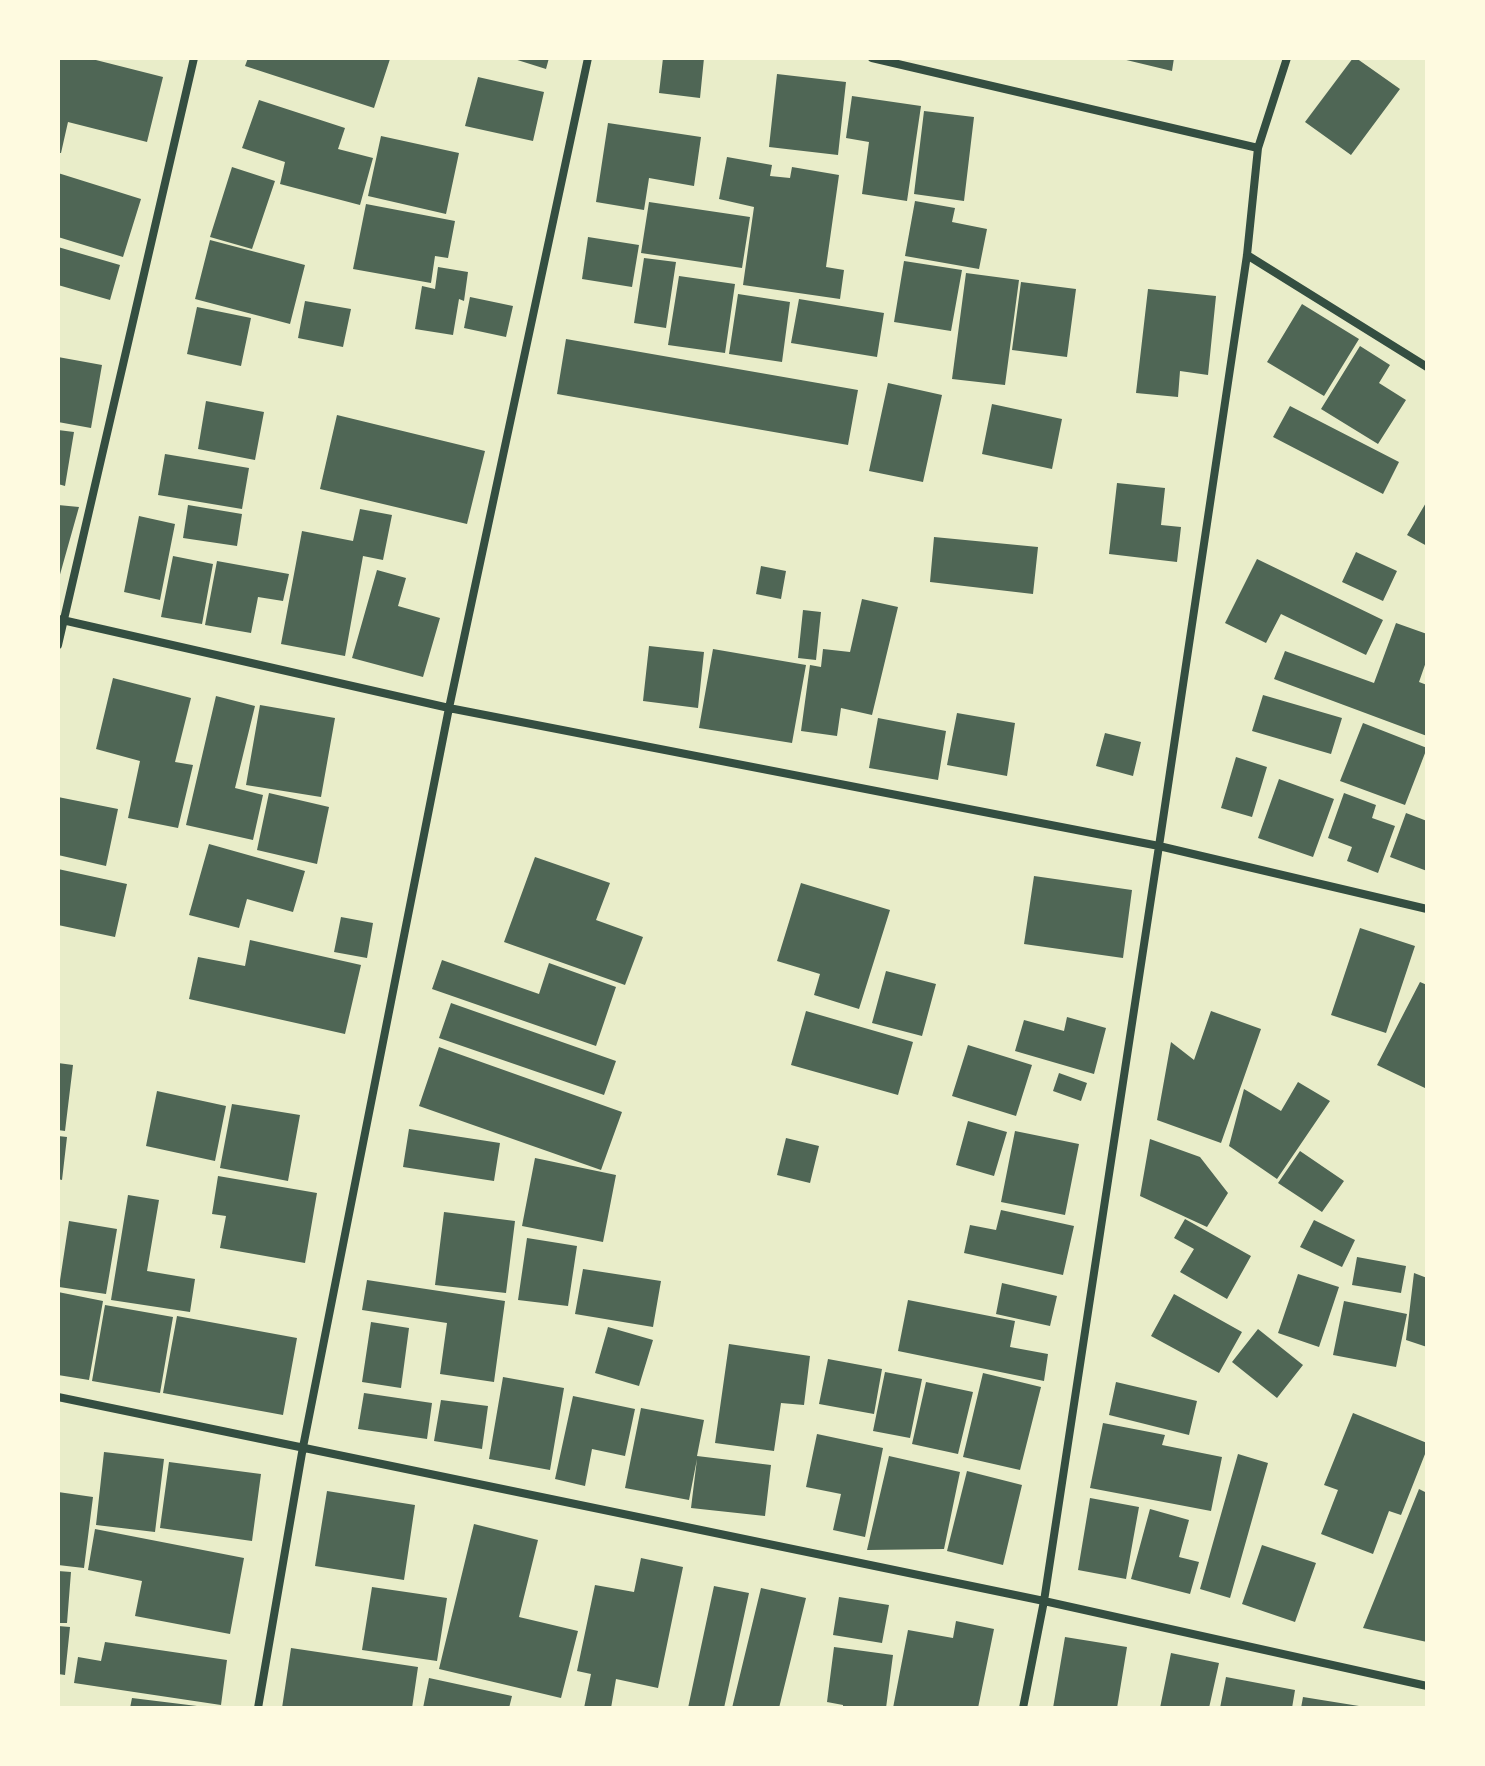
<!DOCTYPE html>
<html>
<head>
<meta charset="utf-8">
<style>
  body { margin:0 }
  #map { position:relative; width:1485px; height:1766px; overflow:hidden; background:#e9edc9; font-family:Roboto,sans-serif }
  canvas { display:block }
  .frame { position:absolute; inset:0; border:60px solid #fefae0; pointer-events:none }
</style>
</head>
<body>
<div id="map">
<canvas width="1485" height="1766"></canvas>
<div class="frame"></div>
</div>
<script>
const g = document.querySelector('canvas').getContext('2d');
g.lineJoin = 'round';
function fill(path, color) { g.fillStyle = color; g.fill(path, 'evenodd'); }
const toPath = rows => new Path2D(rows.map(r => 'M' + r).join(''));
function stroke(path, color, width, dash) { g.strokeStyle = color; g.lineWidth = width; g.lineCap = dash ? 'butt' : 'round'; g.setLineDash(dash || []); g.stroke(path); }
fill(toPath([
  [58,58,88,58,163,77,147,142,68,122,61,153,58,153],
  [248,58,387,58,390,59,374,108,245,66],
  [511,58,549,58,546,69],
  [663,58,704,58,700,98,659,93],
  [1118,58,1174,58,1172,71],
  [1353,58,1356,58,1400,89,1351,155,1305,122],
  [777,74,846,82,838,155,769,147],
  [478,77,544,92,533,141,465,126],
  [852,96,921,106,907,201,862,194,869,142,846,138],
  [259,100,345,128,338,149,373,158,360,205,280,184,285,162,242,148],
  [924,111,974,117,964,201,914,194],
  [608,123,701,137,694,186,649,178,644,210,596,202],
  [381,136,459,153,446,214,368,196],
  [727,157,772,165,770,176,790,178,792,167,839,175,826,267,844,270,840,299,743,285,754,207,719,199],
  [232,167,275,181,252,249,210,237],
  [58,173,141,199,123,257,58,237],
  [915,201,955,208,952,222,987,229,979,269,905,256],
  [649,202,750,217,742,268,641,253],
  [366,204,455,221,448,258,435,256,431,283,353,269],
  [588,237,639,245,632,287,582,279],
  [210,240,305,265,290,324,195,299],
  [58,247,120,265,110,300,58,285],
  [644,258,676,262,666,328,634,323],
  [904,261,962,270,951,331,894,322],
  [438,267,468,272,464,301,459,299,453,335,415,329,422,286,435,289],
  [966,273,1019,280,1005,385,952,379],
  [679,276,735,284,725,353,668,345],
  [1021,282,1076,289,1067,357,1012,350],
  [1148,289,1216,296,1208,375,1180,371,1178,397,1136,393],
  [738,294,790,302,782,362,729,354],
  [470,297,513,306,506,337,464,328],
  [799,299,884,313,877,357,791,343],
  [305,301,351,309,343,347,298,338],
  [1302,304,1359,339,1324,396,1267,362],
  [197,307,251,318,241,366,187,354],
  [566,339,858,390,848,445,557,394],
  [1360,346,1390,365,1379,383,1406,400,1378,444,1321,409],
  [58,357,102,365,91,428,58,422],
  [888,383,942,395,923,482,869,471],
  [206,401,264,412,255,460,198,449],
  [992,404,1062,419,1052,469,982,454],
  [1290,406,1399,462,1383,494,1273,437],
  [337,415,485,451,467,524,320,489],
  [58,430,74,432,65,486,58,484],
  [165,454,249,468,242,509,158,495],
  [1117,483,1165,488,1161,525,1181,527,1177,562,1109,554],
  [1427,501,1427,546,1407,535],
  [58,505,79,507,59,578,58,578],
  [188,505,242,514,237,546,183,538],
  [360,509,392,515,383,560,363,556,345,656,281,644,302,531,353,541],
  [139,516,175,524,160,600,124,592],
  [934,537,1038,547,1033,594,930,582],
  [1356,552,1397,571,1383,601,1342,582],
  [173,556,213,564,202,624,161,617],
  [1257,559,1383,620,1366,655,1281,614,1266,643,1225,623],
  [217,561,289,574,283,601,258,597,251,633,205,625],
  [761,566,786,571,781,599,756,594],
  [377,570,406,578,398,606,440,618,423,677,352,658],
  [862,599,898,607,872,715,841,708,837,736,801,731,810,665,821,667,823,649,850,652],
  [803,610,821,612,816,660,798,658],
  [1396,623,1427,634,1427,659,1419,682,1427,685,1427,736,1274,679,1285,651,1374,683],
  [649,646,704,652,698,708,643,701],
  [713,649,806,665,792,743,699,728],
  [113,678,191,698,175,762,193,765,178,828,128,818,140,761,96,749],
  [1263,695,1342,718,1331,754,1252,731],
  [216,696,255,706,235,788,263,795,253,840,186,825],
  [260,705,335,718,321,797,246,785],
  [957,713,1015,723,1007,776,947,765],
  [878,718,946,731,938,780,869,768],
  [1363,723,1427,748,1405,805,1340,781],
  [1105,733,1141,742,1133,776,1096,766],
  [1236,757,1267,767,1252,817,1221,808],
  [1279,779,1334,799,1313,857,1258,838],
  [269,793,329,807,317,864,257,850],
  [1344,793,1376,805,1372,818,1395,826,1378,873,1347,861,1352,847,1328,838],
  [58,797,118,809,106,866,58,855],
  [1406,813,1427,821,1427,871,1390,857],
  [209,844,305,871,293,912,247,899,239,928,189,915],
  [535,857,610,883,596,920,643,937,625,985,504,942],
  [58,869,127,884,115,937,58,925],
  [1034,876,1132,890,1123,958,1024,944],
  [801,883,890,910,859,1009,814,995,820,974,777,961],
  [341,917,373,923,367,958,334,952],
  [1360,928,1415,946,1386,1033,1331,1015],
  [250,940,361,965,345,1034,189,999,198,957,245,966],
  [442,960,539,994,549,963,616,987,596,1046,432,989],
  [886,971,936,984,922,1036,872,1023],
  [1420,982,1427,985,1427,1089,1377,1065],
  [451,1003,616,1061,604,1095,439,1038],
  [806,1011,913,1042,898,1095,791,1065],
  [1211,1011,1261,1029,1221,1143,1157,1120,1171,1042,1194,1060],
  [1067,1017,1106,1028,1094,1074,1015,1051,1024,1020,1064,1031],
  [968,1045,1032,1065,1016,1116,952,1096],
  [439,1047,622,1112,601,1170,419,1106],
  [58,1063,73,1065,65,1131,58,1130],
  [1059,1073,1087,1083,1081,1101,1053,1091],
  [1298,1082,1330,1101,1277,1179,1229,1146,1244,1089,1281,1111],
  [157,1091,226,1106,215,1161,146,1146],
  [232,1104,300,1115,288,1181,220,1168],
  [968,1121,1007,1132,994,1176,956,1165],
  [409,1129,500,1143,494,1181,403,1167],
  [1015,1131,1079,1144,1065,1215,1001,1202],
  [58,1136,67,1137,62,1180,58,1179],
  [786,1138,819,1146,810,1183,777,1175],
  [1150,1139,1200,1157,1228,1193,1207,1227,1140,1196],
  [1300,1151,1344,1181,1322,1212,1278,1183],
  [535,1158,616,1175,603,1242,522,1226],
  [218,1176,317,1193,305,1263,220,1248,226,1216,212,1214],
  [128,1195,159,1200,147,1271,195,1279,190,1312,111,1300],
  [1001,1210,1074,1226,1063,1275,964,1253,970,1225,996,1230],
  [444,1212,515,1221,506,1293,435,1285],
  [1185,1219,1251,1256,1227,1299,1180,1272,1194,1249,1174,1238],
  [1314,1220,1355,1240,1342,1267,1300,1247],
  [69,1221,117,1229,106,1294,59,1287],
  [527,1238,577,1246,568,1306,518,1300],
  [1357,1257,1406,1266,1401,1293,1352,1285],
  [583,1269,661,1281,653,1327,575,1314],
  [1414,1273,1427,1278,1427,1347,1406,1340],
  [1298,1274,1339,1287,1319,1347,1278,1333],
  [367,1280,505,1301,494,1382,440,1374,447,1323,362,1310],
  [1002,1283,1057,1296,1050,1326,996,1314],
  [58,1292,103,1301,89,1380,58,1375],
  [1174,1294,1242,1332,1219,1373,1151,1336],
  [908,1300,1015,1321,1010,1347,1048,1354,1044,1381,898,1351],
  [1344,1301,1407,1314,1396,1367,1333,1355],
  [105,1305,173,1317,160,1393,92,1381],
  [177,1316,297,1338,283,1415,163,1393],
  [371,1322,409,1328,401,1388,362,1382],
  [608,1327,653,1340,639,1386,595,1373],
  [1258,1329,1303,1365,1277,1398,1232,1362],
  [729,1344,810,1356,804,1405,781,1403,774,1451,715,1443],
  [828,1359,882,1369,874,1414,819,1404],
  [885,1372,922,1379,910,1438,873,1431],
  [983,1373,1041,1387,1020,1470,963,1457],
  [503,1377,564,1388,550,1470,489,1459],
  [926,1382,973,1392,958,1454,912,1444],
  [1116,1382,1197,1401,1189,1435,1109,1415],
  [364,1393,432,1403,427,1439,358,1429],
  [573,1396,635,1409,625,1456,592,1449,585,1486,555,1479],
  [441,1400,488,1406,482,1449,434,1441],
  [641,1408,704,1420,697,1456,771,1465,765,1516,691,1508,697,1459,689,1500,625,1488],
  [1353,1413,1427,1443,1427,1449,1401,1515,1389,1511,1373,1554,1321,1534,1338,1490,1324,1485],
  [1103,1423,1165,1435,1162,1445,1222,1457,1211,1511,1090,1488],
  [817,1434,883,1448,865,1537,833,1530,841,1494,806,1487],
  [104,1452,164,1459,155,1532,96,1525],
  [1238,1454,1268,1463,1230,1598,1200,1589],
  [889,1456,960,1472,944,1549,867,1550],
  [169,1462,261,1474,252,1541,160,1528],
  [967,1471,1022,1485,1003,1565,947,1551],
  [1419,1489,1427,1493,1427,1642,1363,1628],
  [327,1491,415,1505,404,1580,315,1566],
  [58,1492,93,1497,84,1568,58,1565],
  [1090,1498,1139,1507,1126,1579,1078,1570],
  [1150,1509,1189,1520,1179,1557,1199,1562,1190,1594,1131,1579],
  [474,1524,538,1540,519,1617,578,1631,561,1698,439,1669],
  [95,1529,244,1558,230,1634,135,1616,142,1581,88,1570],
  [1262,1545,1316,1563,1295,1622,1242,1604],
  [641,1558,683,1567,658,1688,616,1679,611,1708,584,1708,591,1674,577,1671,595,1585,634,1592],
  [58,1571,71,1572,67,1623,58,1623],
  [714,1586,749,1593,724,1708,688,1708],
  [372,1587,447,1598,437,1661,362,1650],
  [761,1588,806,1598,779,1708,732,1708],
  [839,1597,889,1605,882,1643,833,1635],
  [956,1621,994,1629,978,1708,893,1708,908,1630,953,1638],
  [58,1626,70,1627,65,1675,58,1674],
  [1065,1637,1127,1647,1117,1708,1053,1708],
  [105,1642,227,1660,221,1705,74,1683,78,1657,101,1661],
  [834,1647,893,1655,886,1708,843,1708,843,1705,827,1702],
  [291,1648,418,1667,412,1708,282,1708],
  [1171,1653,1219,1663,1209,1708,1160,1708],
  [1226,1677,1295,1690,1292,1708,1220,1708],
  [429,1678,512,1696,509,1708,423,1708],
  [1303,1697,1359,1706,1359,1708,1301,1708],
  [132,1698,197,1706,196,1708,130,1708]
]), '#4f6655');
stroke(toPath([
  [872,58,1258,148],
  [1247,255,1427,367],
  [58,619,449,708,1159,846,1427,909],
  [58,645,194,58],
  [58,1397,1044,1601,1427,1686],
  [258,1708,303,1447,449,708,588,58],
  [1023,1708,1044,1601,1159,846,1247,255,1258,148,1287,58]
]), '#344e41', 8);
</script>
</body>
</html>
